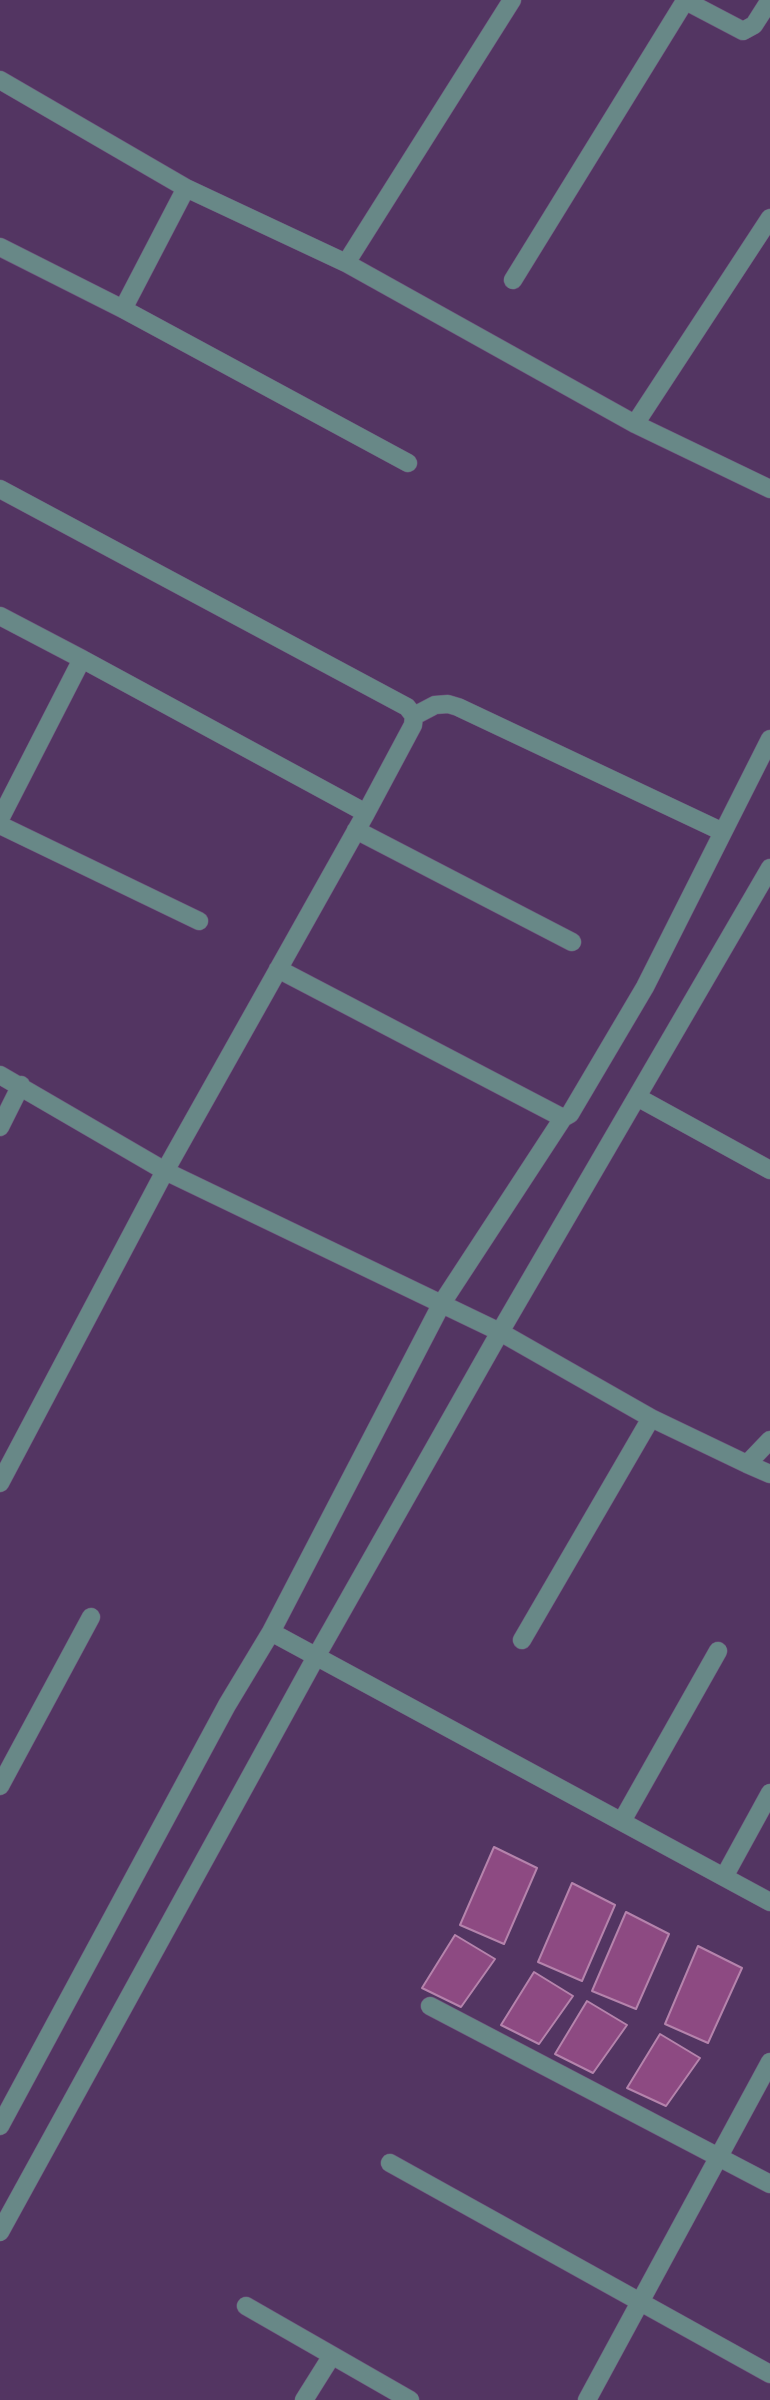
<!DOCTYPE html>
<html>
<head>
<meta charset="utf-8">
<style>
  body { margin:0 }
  canvas { display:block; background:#533562 }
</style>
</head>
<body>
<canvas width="770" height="2400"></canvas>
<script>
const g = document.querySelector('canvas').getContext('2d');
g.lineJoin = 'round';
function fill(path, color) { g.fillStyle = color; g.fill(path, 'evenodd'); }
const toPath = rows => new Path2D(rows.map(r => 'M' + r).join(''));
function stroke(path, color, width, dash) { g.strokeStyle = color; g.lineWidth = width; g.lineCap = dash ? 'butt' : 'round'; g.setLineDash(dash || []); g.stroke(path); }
const building = toPath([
  [494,1847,537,1868,504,1944,460,1925,494,1847],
  [572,1883,615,1905,582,1981,538,1962,572,1883],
  [626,1912,669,1934,636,2009,592,1991,626,1912],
  [455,1935,495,1959,461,2007,422,1988,455,1935],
  [698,1946,742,1968,708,2043,665,2024,698,1946],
  [534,1972,573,1996,539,2044,501,2025,534,1972],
  [587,2001,627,2025,593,2073,555,2054,587,2001],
  [660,2034,700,2058,666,2106,627,2088,660,2034]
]);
fill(building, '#8d4a82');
stroke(building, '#b583ac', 2);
const minor = toPath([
  [684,0,743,31,754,25,770,0],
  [0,80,186,188,346,263,635,424,770,489],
  [0,247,123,309,186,188],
  [346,263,512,0],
  [513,280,685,1],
  [123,309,408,463],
  [635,424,770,218],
  [0,489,407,707,414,716,413,725,366,813],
  [0,616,82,659,0,819],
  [414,716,435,705,448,704,458,707,723,832],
  [0,825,199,921],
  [356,830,572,942],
  [278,969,563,1118],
  [0,1075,165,1171,500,1332,651,1418,747,1464,770,1440],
  [637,1097,770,1170],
  [0,1127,21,1085],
  [747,1464,770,1474],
  [0,1483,165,1171,366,813,82,659],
  [271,1632,770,1902],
  [522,1640,651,1418],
  [0,1786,91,1617],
  [622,1821,718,1651],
  [724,1877,770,1793],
  [430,2006,770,2184],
  [0,2126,227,1705,271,1632,442,1303,563,1118,570,1114,645,987,770,739],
  [390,2163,770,2374],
  [0,2232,317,1655,500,1332,770,868],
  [246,2306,410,2400],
  [304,2400,331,2357],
  [587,2400,770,2062]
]);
stroke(minor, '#6f537d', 19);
stroke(minor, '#688887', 18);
</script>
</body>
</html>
